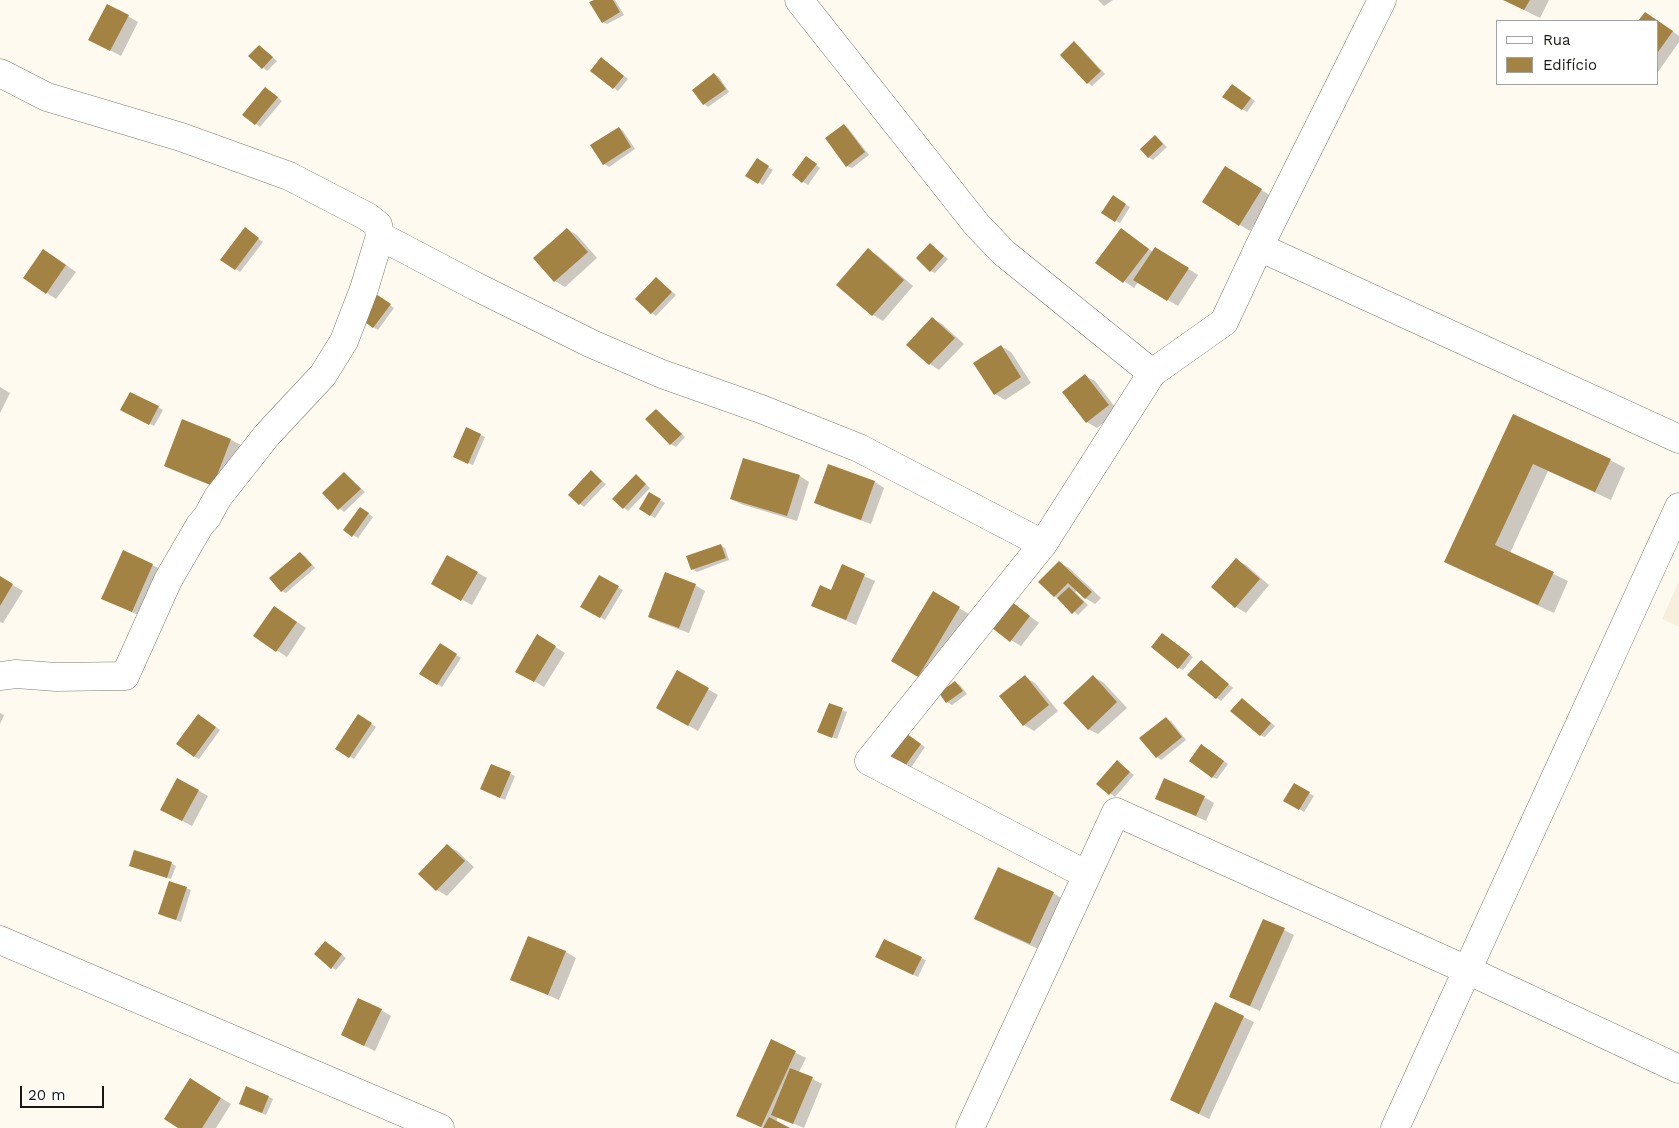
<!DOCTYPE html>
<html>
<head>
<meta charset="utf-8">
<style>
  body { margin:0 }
  #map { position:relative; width:1679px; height:1128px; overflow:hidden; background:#fffaf0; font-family:"Work Sans",sans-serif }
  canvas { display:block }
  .legend { position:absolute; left:1496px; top:20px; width:162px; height:65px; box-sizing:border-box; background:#fff; border:1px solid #a3a3a1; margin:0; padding:6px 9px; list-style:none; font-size:15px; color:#191814 }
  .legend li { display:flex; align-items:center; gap:10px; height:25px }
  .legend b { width:25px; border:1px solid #a3a3a1 }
  .scale { position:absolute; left:20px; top:1086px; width:84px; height:22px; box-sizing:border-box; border:2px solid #191814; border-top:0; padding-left:6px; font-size:15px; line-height:18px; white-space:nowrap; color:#191814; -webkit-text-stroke:4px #fff; paint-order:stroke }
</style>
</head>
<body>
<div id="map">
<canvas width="1679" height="1128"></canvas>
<ul class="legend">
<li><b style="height:6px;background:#fff"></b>Rua</li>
<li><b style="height:14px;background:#a38343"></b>Edifício</li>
</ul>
<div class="scale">20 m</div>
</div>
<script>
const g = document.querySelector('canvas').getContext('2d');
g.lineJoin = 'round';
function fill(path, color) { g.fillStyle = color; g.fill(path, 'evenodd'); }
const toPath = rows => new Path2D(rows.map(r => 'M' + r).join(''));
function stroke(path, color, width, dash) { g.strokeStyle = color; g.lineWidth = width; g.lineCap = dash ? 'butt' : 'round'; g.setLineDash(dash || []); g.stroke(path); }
fill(toPath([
  [1679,581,1679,627,1662,619]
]), '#f7eedd');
fill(toPath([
  [596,0,615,0,624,15,607,24,603,22],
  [1098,0,1113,0,1104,6],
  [1504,0,1549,0,1540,18],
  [1645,13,1655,19,1679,36,1679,42,1658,72,1658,21,1639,21],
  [128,16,138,22,121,56,100,45],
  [1074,43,1079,46,1105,74,1092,86,1088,83],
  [259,46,277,61,267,71,250,56],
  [606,61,628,79,618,91,614,88],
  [714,74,719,77,729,92,708,107,704,104],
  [1237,88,1255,101,1247,112,1224,97],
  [269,91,282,101,260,127,244,115],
  [844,125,848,128,869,155,852,168,847,166],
  [619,128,623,131,635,149,609,167,604,164],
  [1156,136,1167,147,1153,160,1148,157],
  [757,160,773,170,763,185,747,175],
  [811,161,820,168,808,185,793,175],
  [1236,174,1271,196,1250,231,1240,225],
  [1114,197,1130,207,1120,223,1103,213],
  [567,229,577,235,597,258,565,287,555,281],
  [1122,230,1153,252,1165,254,1198,275,1178,306,1138,282,1134,288,1097,262],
  [249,232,263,242,240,272,222,259],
  [934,247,948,259,935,273,931,271],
  [868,250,878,256,913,286,883,321,873,315,838,285],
  [53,256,76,272,56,299,24,278],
  [656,278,676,295,656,316,636,299],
  [378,296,394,308,378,330,373,327],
  [932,318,942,324,964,344,939,370,930,364],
  [1001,346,1011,352,1031,383,1005,400,995,394],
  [1085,376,1095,381,1118,411,1097,428,1087,422],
  [0,387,10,393,0,413],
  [158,407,163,410,154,426,126,413],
  [657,410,685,437,676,447,671,444],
  [1514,415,1610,460,1625,468,1611,500,1548,471,1510,553,1568,581,1554,613,1461,570,1446,562],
  [183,421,231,440,241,445,223,490,175,471,165,466],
  [467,429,485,437,473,465,459,459],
  [829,466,875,482,884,488,871,524,826,508,816,502],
  [591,472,606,484,584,507,569,495],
  [344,473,365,492,344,512,323,493],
  [636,475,650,488,628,511,614,499],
  [800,476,809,482,797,521,741,504,731,499],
  [650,494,665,503,655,518,640,509],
  [365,511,373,517,358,538,353,535],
  [720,545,725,548,729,560,697,572,692,569],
  [124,552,163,570,142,617,103,598],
  [300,553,305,556,315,568,286,593,281,591],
  [448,556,487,578,472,605,433,584],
  [1236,560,1246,565,1269,585,1246,613,1236,607,1213,587],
  [1059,562,1069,568,1101,598,1095,604,1085,598,1077,590,1075,592,1088,605,1078,615,1061,600,1054,596],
  [842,566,875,581,856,625,813,606,832,591],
  [599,577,623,590,605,620,582,606],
  [0,578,23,591,3,623,0,622],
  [695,585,705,591,689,633,659,622,649,617],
  [933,593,969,614,928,682,893,661],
  [1008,600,1039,623,1021,646,1011,640],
  [284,613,306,628,287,657,255,636],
  [538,636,565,653,544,687,517,671],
  [1167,637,1193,657,1183,670,1179,668],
  [440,644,461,658,442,687,421,674],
  [1206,664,1233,688,1221,701,1189,675],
  [678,672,718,695,698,731,658,708],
  [1025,677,1035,683,1058,711,1034,731,1024,725],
  [1093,677,1103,682,1127,708,1098,734,1088,729],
  [955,682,960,685,967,694,952,705,947,702,940,693],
  [1242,699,1275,726,1265,737,1260,735],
  [829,705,847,712,837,739,823,734],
  [0,713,4,715,0,724],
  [358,715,376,727,354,759,337,748],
  [203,718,220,730,199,759,194,756],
  [1166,719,1171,721,1186,740,1161,760,1157,757],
  [908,736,925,747,908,772,903,769],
  [1206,748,1228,764,1217,779,1212,777],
  [1117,762,1134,775,1115,797,1098,784],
  [492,765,515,776,505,800,486,791],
  [178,779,208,796,192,826,170,814],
  [1294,785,1314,796,1304,812,1285,800],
  [1204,797,1214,803,1206,821,1156,798],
  [447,846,457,851,474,867,447,896,437,890],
  [171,863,176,866,171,879,135,868],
  [186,888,191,890,181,922,164,916],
  [1053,893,1068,902,1045,952,990,927,975,918],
  [1264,920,1294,935,1260,1011,1240,1002],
  [528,937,566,952,576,958,559,1000,511,979],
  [330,945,346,958,336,970,332,967],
  [921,958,926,960,918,977,881,959],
  [1216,1004,1254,1022,1209,1119,1171,1100],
  [381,1010,391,1016,375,1051,342,1035],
  [772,1041,806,1058,799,1072,822,1084,804,1128,778,1117,776,1122,787,1128,763,1128,747,1121],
  [200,1085,231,1104,216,1128,181,1128],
  [269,1097,273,1099,266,1115,245,1106]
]), '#0003');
fill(toPath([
  [594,0,613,0,620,12,602,23,589,2],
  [1503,0,1530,0,1524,10],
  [107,4,129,15,110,51,88,40],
  [1645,12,1673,31,1658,52,1658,21,1638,21],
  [1074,41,1101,71,1087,84,1060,55],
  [259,45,273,57,262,69,248,56],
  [601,57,624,76,613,89,590,71],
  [714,73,726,89,703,105,692,90],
  [1232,84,1251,98,1242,110,1222,97],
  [265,87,278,97,255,125,242,115],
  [844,124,865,152,846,167,825,138],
  [619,127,631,147,603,165,590,145],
  [1155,135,1163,144,1148,158,1140,149],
  [806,156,817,164,802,183,792,175],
  [757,158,769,166,758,184,745,176],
  [1225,166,1262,189,1239,226,1202,202],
  [1113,195,1126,204,1115,222,1101,213],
  [245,227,259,238,235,270,220,260],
  [567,228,588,252,554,282,533,258],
  [1121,228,1149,249,1123,283,1095,263],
  [930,243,944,256,930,272,916,258],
  [1155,247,1189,268,1167,301,1133,280],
  [868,248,904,280,872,316,836,285],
  [43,249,66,265,46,294,23,278],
  [656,277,672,292,651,314,635,299],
  [373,292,391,304,373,328,355,315],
  [932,317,955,338,929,365,906,345],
  [1001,345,1021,377,994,395,973,363],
  [1085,374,1109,405,1086,423,1062,392],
  [130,392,159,406,149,425,120,410],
  [656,409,682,434,670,445,645,419],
  [1513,414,1611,459,1595,492,1533,464,1495,545,1554,572,1538,605,1444,562],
  [182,419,231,439,213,486,164,466],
  [466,427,481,434,468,464,453,457],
  [743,458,800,475,787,516,730,499],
  [828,464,875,481,861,520,814,503],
  [591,470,602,481,579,505,568,495],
  [344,472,361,489,338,510,322,493],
  [636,474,646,484,623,509,612,499],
  [649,492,661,499,650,516,639,509],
  [360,507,369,513,352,537,343,530],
  [721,544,726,558,691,570,686,556],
  [123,550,153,564,132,612,101,599],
  [300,552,312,565,281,592,269,578],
  [447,555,478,572,461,601,431,584],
  [1236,558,1260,579,1235,608,1211,587],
  [1059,561,1092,592,1085,599,1068,583,1054,597,1038,582],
  [842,564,865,574,846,620,811,606,820,585,831,590],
  [665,572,696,584,679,628,648,617],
  [599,575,619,586,600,618,580,607],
  [0,576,13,584,0,606],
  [1069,587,1084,602,1072,614,1057,598],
  [933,591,960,607,918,677,891,661],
  [1007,598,1030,616,1010,642,987,624],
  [274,606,297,622,276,652,253,636],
  [1162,633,1190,654,1178,669,1151,647],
  [537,634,556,646,534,682,515,672],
  [440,643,457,654,437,685,419,674],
  [1201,660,1229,684,1216,699,1187,675],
  [677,670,709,688,688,726,656,708],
  [1025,675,1049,705,1023,726,999,696],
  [1093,675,1117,702,1088,730,1063,703],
  [955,681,963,691,946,703,939,693],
  [1242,698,1271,723,1260,736,1230,711],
  [829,703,843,708,832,738,817,732],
  [198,714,216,727,194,757,176,744],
  [358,714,372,723,349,758,335,749],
  [1166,717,1182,737,1156,758,1139,738],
  [903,731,921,744,902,770,885,758],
  [1201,744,1224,761,1212,778,1189,761],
  [1117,760,1130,772,1109,795,1096,784],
  [491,764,511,772,500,798,480,789],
  [177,778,199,790,182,821,160,810],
  [1164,778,1205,796,1196,816,1155,799],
  [1294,783,1310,792,1299,810,1283,801],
  [447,844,465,861,436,891,418,874],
  [134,850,172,862,167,878,129,866],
  [998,867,1054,892,1030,944,974,919],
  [169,881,187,887,176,920,158,914],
  [1263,919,1285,928,1250,1006,1229,997],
  [528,936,566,951,548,995,510,980],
  [884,939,922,957,913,975,875,957],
  [325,941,342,954,331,969,314,954],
  [358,998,382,1009,364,1046,341,1035],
  [1215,1002,1244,1016,1199,1114,1170,1100],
  [771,1039,796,1051,761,1127,736,1116],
  [790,1068,813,1077,793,1124,771,1115],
  [190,1078,221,1098,202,1128,178,1128,164,1119],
  [246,1086,269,1096,262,1113,239,1104],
  [769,1117,790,1128,763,1128]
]), '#a38343');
const minor = toPath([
  [799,0,977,225,1004,253,1152,373],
  [0,73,47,97,181,137,289,176,368,217,378,225,380,236,364,289,344,341,323,375,267,435,218,497,207,517,200,525,168,580,125,676,56,677,16,674,0,676],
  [380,236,475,286,592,344,662,374,761,409,859,448,1043,544],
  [1259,247,1679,439],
  [1087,875,869,761,1043,544,1152,373,1224,322,1259,247,1382,0],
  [0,940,440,1128],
  [970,1128,1116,812,1467,970,1679,1069],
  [1395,1128,1679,507]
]);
stroke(minor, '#807b73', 29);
stroke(minor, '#fff', 28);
</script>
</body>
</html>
